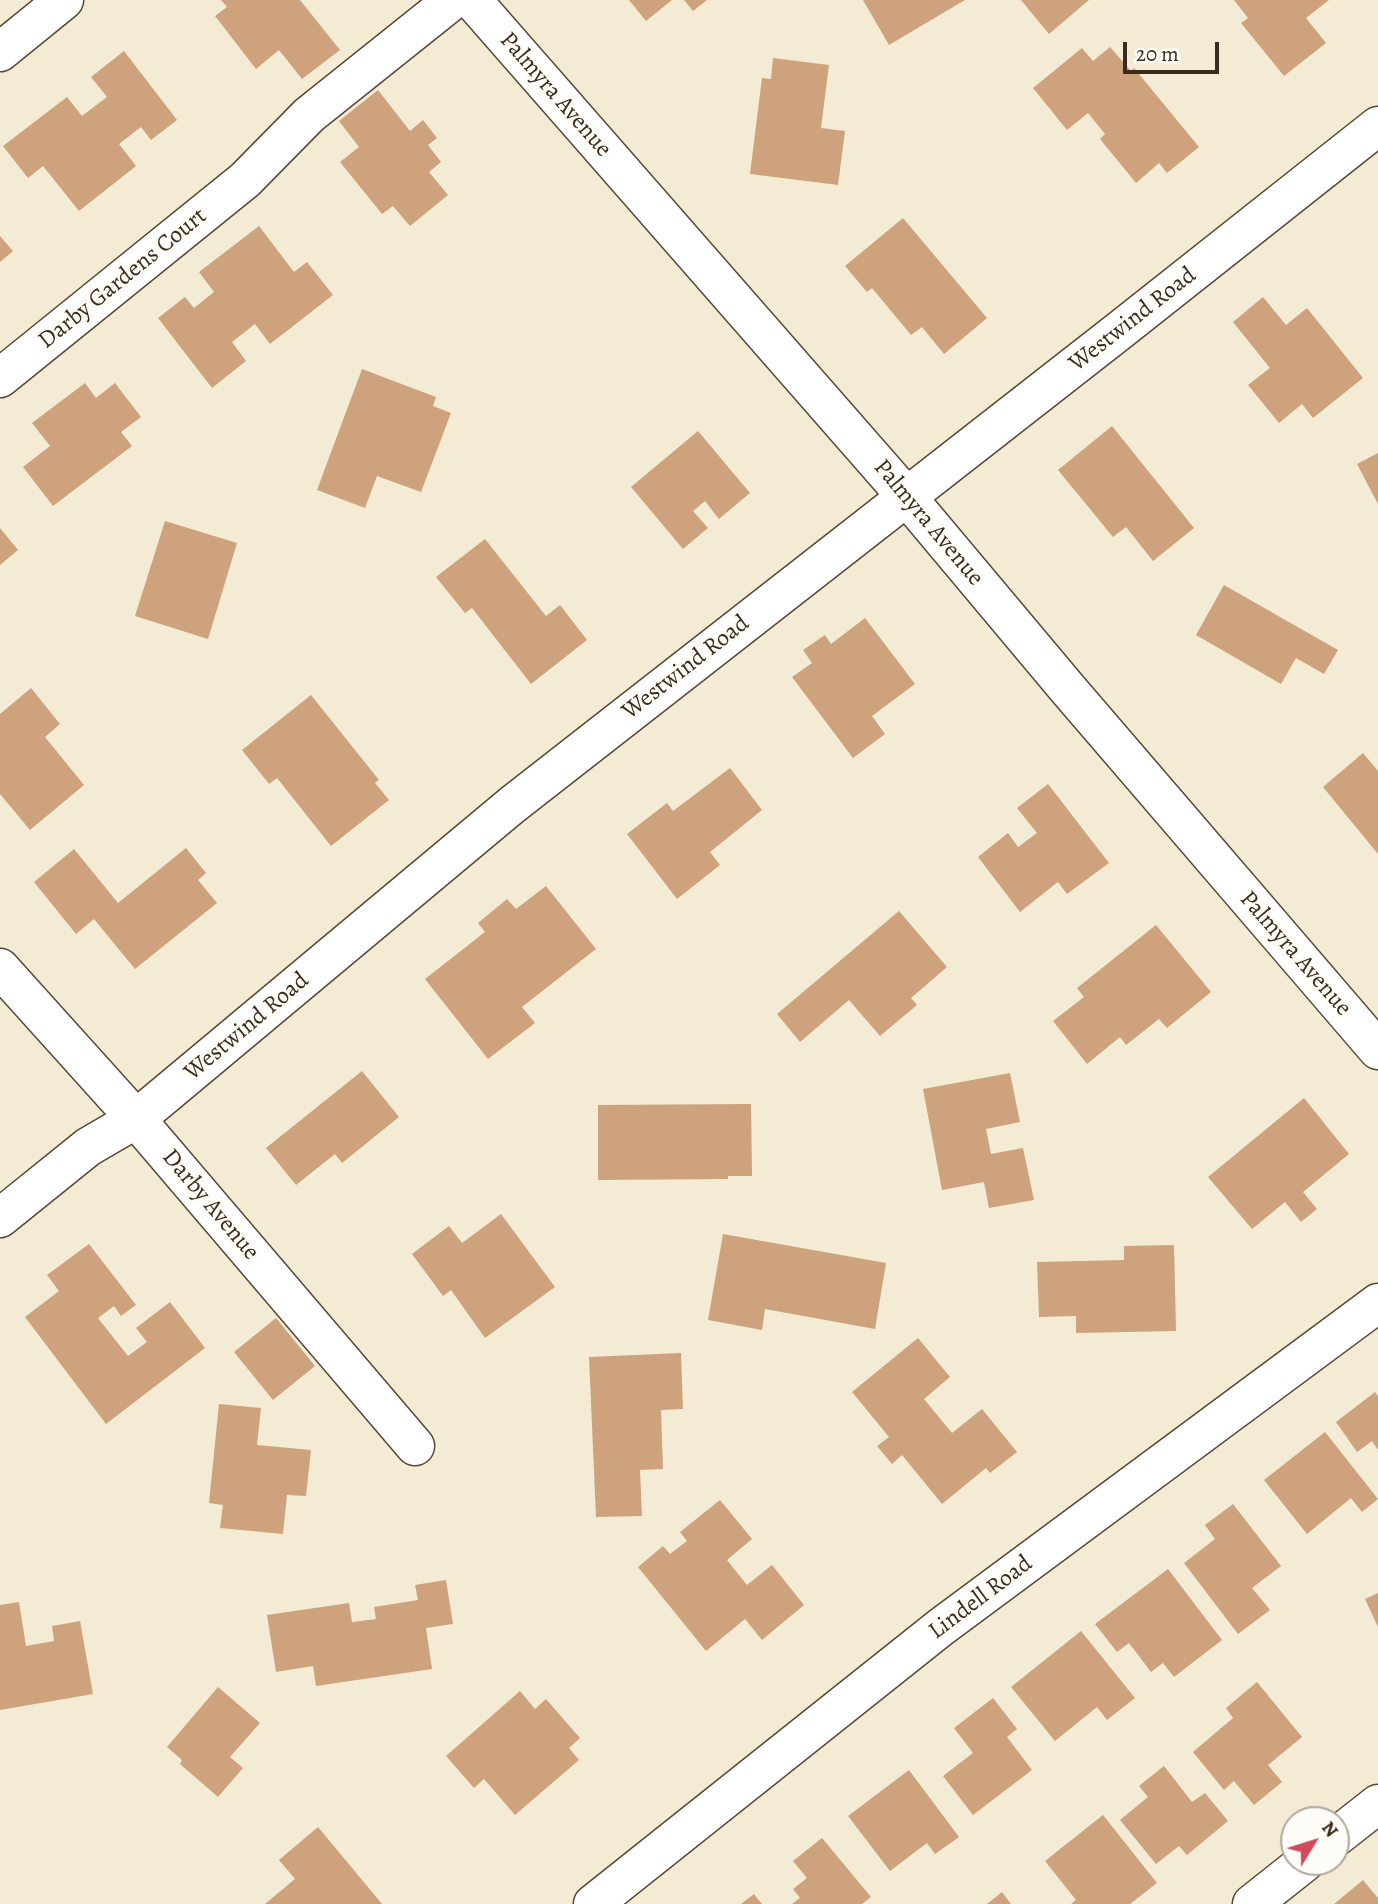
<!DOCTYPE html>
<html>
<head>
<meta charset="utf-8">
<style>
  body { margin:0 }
  #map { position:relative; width:1378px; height:1904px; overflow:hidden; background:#f3ebd4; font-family:Alegreya,serif }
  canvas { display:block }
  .north { position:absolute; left:1280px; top:1806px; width:70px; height:70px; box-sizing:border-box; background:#fdfcf7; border:2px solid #afa8a0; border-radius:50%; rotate:52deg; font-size:19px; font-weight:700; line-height:28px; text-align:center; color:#3b2a1e }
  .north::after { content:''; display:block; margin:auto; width:24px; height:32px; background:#d1495b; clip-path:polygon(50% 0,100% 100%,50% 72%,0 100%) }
  .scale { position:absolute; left:1123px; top:42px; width:96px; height:32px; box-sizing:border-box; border:4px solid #3b2a1e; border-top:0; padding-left:9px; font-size:21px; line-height:24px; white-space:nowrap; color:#3b2a1e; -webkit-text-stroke:5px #fdfcf7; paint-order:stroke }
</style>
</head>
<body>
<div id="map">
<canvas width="1378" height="1904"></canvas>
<div class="north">N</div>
<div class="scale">20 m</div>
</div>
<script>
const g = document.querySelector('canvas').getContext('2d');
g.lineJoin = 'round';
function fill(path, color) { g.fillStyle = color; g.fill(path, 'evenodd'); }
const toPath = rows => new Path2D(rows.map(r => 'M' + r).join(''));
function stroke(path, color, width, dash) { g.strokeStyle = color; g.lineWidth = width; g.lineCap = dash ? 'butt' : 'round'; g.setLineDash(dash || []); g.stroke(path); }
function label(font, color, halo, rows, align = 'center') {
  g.font = font + ' Alegreya,serif'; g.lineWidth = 7; g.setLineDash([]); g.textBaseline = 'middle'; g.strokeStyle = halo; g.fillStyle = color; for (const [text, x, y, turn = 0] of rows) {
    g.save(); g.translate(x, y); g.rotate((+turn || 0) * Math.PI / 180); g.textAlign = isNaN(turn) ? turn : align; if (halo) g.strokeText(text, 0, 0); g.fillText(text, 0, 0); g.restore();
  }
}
fill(toPath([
  [221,0,300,0,340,50,302,79,279,50,256,69,215,16,227,7],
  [629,0,672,0,646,21],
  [684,0,707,0,693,11],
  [863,0,965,0,889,45],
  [1021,0,1089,0,1049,34],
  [1234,0,1329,0,1306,18,1326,43,1284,76,1241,23,1248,18],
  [1110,47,1131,71,1134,68,1199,147,1167,173,1159,163,1136,183,1100,139,1105,134,1088,113,1067,130,1033,88,1082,48,1093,61],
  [124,51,177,120,151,140,141,127,119,144,136,166,79,211,43,166,28,178,3,146,67,97,82,116,107,97,91,77],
  [773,58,829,65,821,128,845,131,838,185,750,174,762,78,771,79],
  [378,90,410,131,423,120,437,138,428,145,441,162,429,172,448,195,410,226,393,206,382,214,340,162,359,147,339,121],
  [903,218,987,318,944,354,922,327,911,335,872,288,867,292,845,266],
  [259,226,294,272,307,262,333,295,270,344,255,324,232,342,246,361,212,388,158,318,185,297,194,308,214,292,199,272],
  [0,236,13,251,0,262],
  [1263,297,1286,325,1307,308,1363,378,1313,418,1302,404,1279,423,1248,385,1270,368,1233,322],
  [362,369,436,397,433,406,451,413,421,492,377,476,365,508,317,490],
  [85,383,96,398,115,383,141,417,121,432,132,446,53,506,23,467,50,446,32,423],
  [1112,426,1194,528,1153,561,1126,527,1113,537,1058,470],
  [698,431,750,493,719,519,705,501,693,511,708,528,683,549,631,487],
  [1378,453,1378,504,1357,464],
  [165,521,237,543,208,639,135,616],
  [0,528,18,550,0,565],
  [485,539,546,616,560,605,587,640,531,684,472,608,465,613,436,577],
  [1224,585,1338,650,1324,674,1296,658,1281,684,1196,635],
  [865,618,915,684,872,716,885,734,853,758,792,677,812,663,803,650,825,635,831,644],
  [31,688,60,724,45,737,84,785,30,830,0,794,0,714],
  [311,695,379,780,375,783,389,800,331,846,277,778,269,784,242,750],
  [1363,753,1378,771,1378,854,1323,787],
  [730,768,762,810,710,852,720,865,677,899,627,834,667,803,673,811],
  [1048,784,1109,863,1067,894,1058,882,1020,912,978,857,1008,833,1018,847,1037,833,1017,808],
  [186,848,206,873,198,880,217,903,135,969,94,919,76,934,34,882,74,849,118,903],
  [546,886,596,949,522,1007,535,1023,488,1059,425,979,485,932,478,923,507,899,516,909],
  [899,911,947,967,911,998,917,1005,880,1036,849,1000,800,1042,777,1014],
  [1156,925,1211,992,1167,1028,1159,1019,1126,1045,1120,1037,1087,1064,1053,1021,1084,997,1077,988],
  [362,1071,399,1117,342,1163,335,1154,296,1185,266,1148],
  [1010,1073,1020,1122,986,1129,991,1154,1023,1148,1034,1200,989,1208,984,1182,942,1190,923,1089],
  [1304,1098,1349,1154,1303,1192,1317,1209,1301,1222,1285,1202,1252,1229,1208,1177],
  [751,1104,752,1176,728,1176,728,1179,598,1180,598,1105],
  [501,1214,555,1287,485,1338,451,1290,443,1296,412,1254,449,1226,462,1243],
  [723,1234,886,1263,875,1329,765,1309,762,1330,708,1320],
  [89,1244,136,1305,121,1316,114,1306,98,1318,128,1356,147,1342,136,1328,170,1302,205,1348,106,1424,25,1317,59,1291,47,1275],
  [1174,1245,1176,1331,1076,1333,1076,1316,1039,1317,1037,1262,1124,1260,1124,1246],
  [276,1318,315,1366,273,1400,234,1352],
  [918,1338,950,1377,924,1399,952,1433,982,1409,1017,1452,990,1473,986,1468,942,1504,902,1455,892,1464,877,1446,889,1437,852,1392],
  [681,1353,683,1409,661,1410,663,1469,640,1470,642,1516,596,1517,589,1357],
  [1375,1392,1378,1396,1378,1450,1372,1441,1357,1452,1336,1422],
  [219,1404,261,1408,257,1445,311,1450,306,1496,287,1495,283,1534,220,1528,223,1505,209,1503],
  [1325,1432,1378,1499,1362,1512,1351,1498,1307,1534,1264,1480],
  [720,1500,752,1539,727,1560,747,1585,772,1565,804,1605,762,1640,745,1619,706,1651,638,1567,663,1546,670,1554,687,1541,680,1532],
  [1233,1504,1281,1566,1252,1588,1270,1610,1238,1634,1184,1563,1215,1539,1205,1525],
  [1168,1569,1222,1640,1174,1677,1163,1663,1151,1672,1129,1643,1117,1652,1095,1624],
  [446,1580,453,1624,426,1628,432,1669,316,1686,313,1666,276,1672,267,1615,349,1603,352,1622,376,1619,374,1607,418,1600,415,1585],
  [1378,1593,1378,1627,1365,1599],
  [19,1602,26,1646,54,1641,52,1626,80,1621,93,1694,0,1710,0,1605],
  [1081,1631,1135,1698,1107,1720,1097,1707,1055,1741,1011,1687],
  [1257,1682,1302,1737,1268,1765,1282,1782,1254,1805,1234,1781,1224,1790,1193,1752,1233,1718,1226,1708],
  [218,1687,260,1723,230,1757,243,1768,218,1797,180,1764,182,1760,167,1747],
  [520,1691,535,1709,546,1699,580,1738,569,1748,579,1760,515,1815,484,1779,474,1788,446,1756],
  [993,1698,1017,1729,1007,1737,1032,1770,973,1815,943,1776,973,1753,954,1728],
  [1164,1766,1192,1802,1205,1793,1228,1821,1187,1855,1179,1846,1156,1864,1120,1820,1148,1797,1139,1786],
  [909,1770,959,1837,935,1854,927,1843,890,1871,848,1816],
  [1103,1815,1157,1883,1130,1904,1071,1904,1076,1900,1045,1861],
  [318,1827,382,1904,265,1904,295,1879,279,1860],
  [822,1838,871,1897,862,1904,792,1904,800,1898,793,1889,807,1878,793,1861],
  [1363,1880,1378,1898,1378,1904,1334,1904],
  [1002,1892,1011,1904,987,1904],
  [754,1894,762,1904,741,1904]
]), '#cda27d');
const minor = toPath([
  [472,0,906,496,1067,688,1378,1050],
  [0,52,64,0],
  [0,378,245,180,309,115,453,0],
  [0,968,136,1119,415,1446],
  [0,1218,88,1147,136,1119,512,805,1119,331,1378,126],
  [1336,1837,1378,1804],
  [593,1904,941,1627,1378,1303],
  [1252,1904,1305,1862]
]);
stroke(minor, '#574739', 41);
stroke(minor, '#fff', 38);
label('24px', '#3b2a1e', '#fdfcf7', [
  ["Palmyra Avenue",555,95,49],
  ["Darby Gardens Court",123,279,-39],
  ["Westwind Road",1133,320,-38],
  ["Palmyra Avenue",928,523,50],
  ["Westwind Road",686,668,-38],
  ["Palmyra Avenue",1295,954,49],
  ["Westwind Road",247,1027,-40],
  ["Darby Avenue",210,1205,50],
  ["Lindell Road",981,1598,-37]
]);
</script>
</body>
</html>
